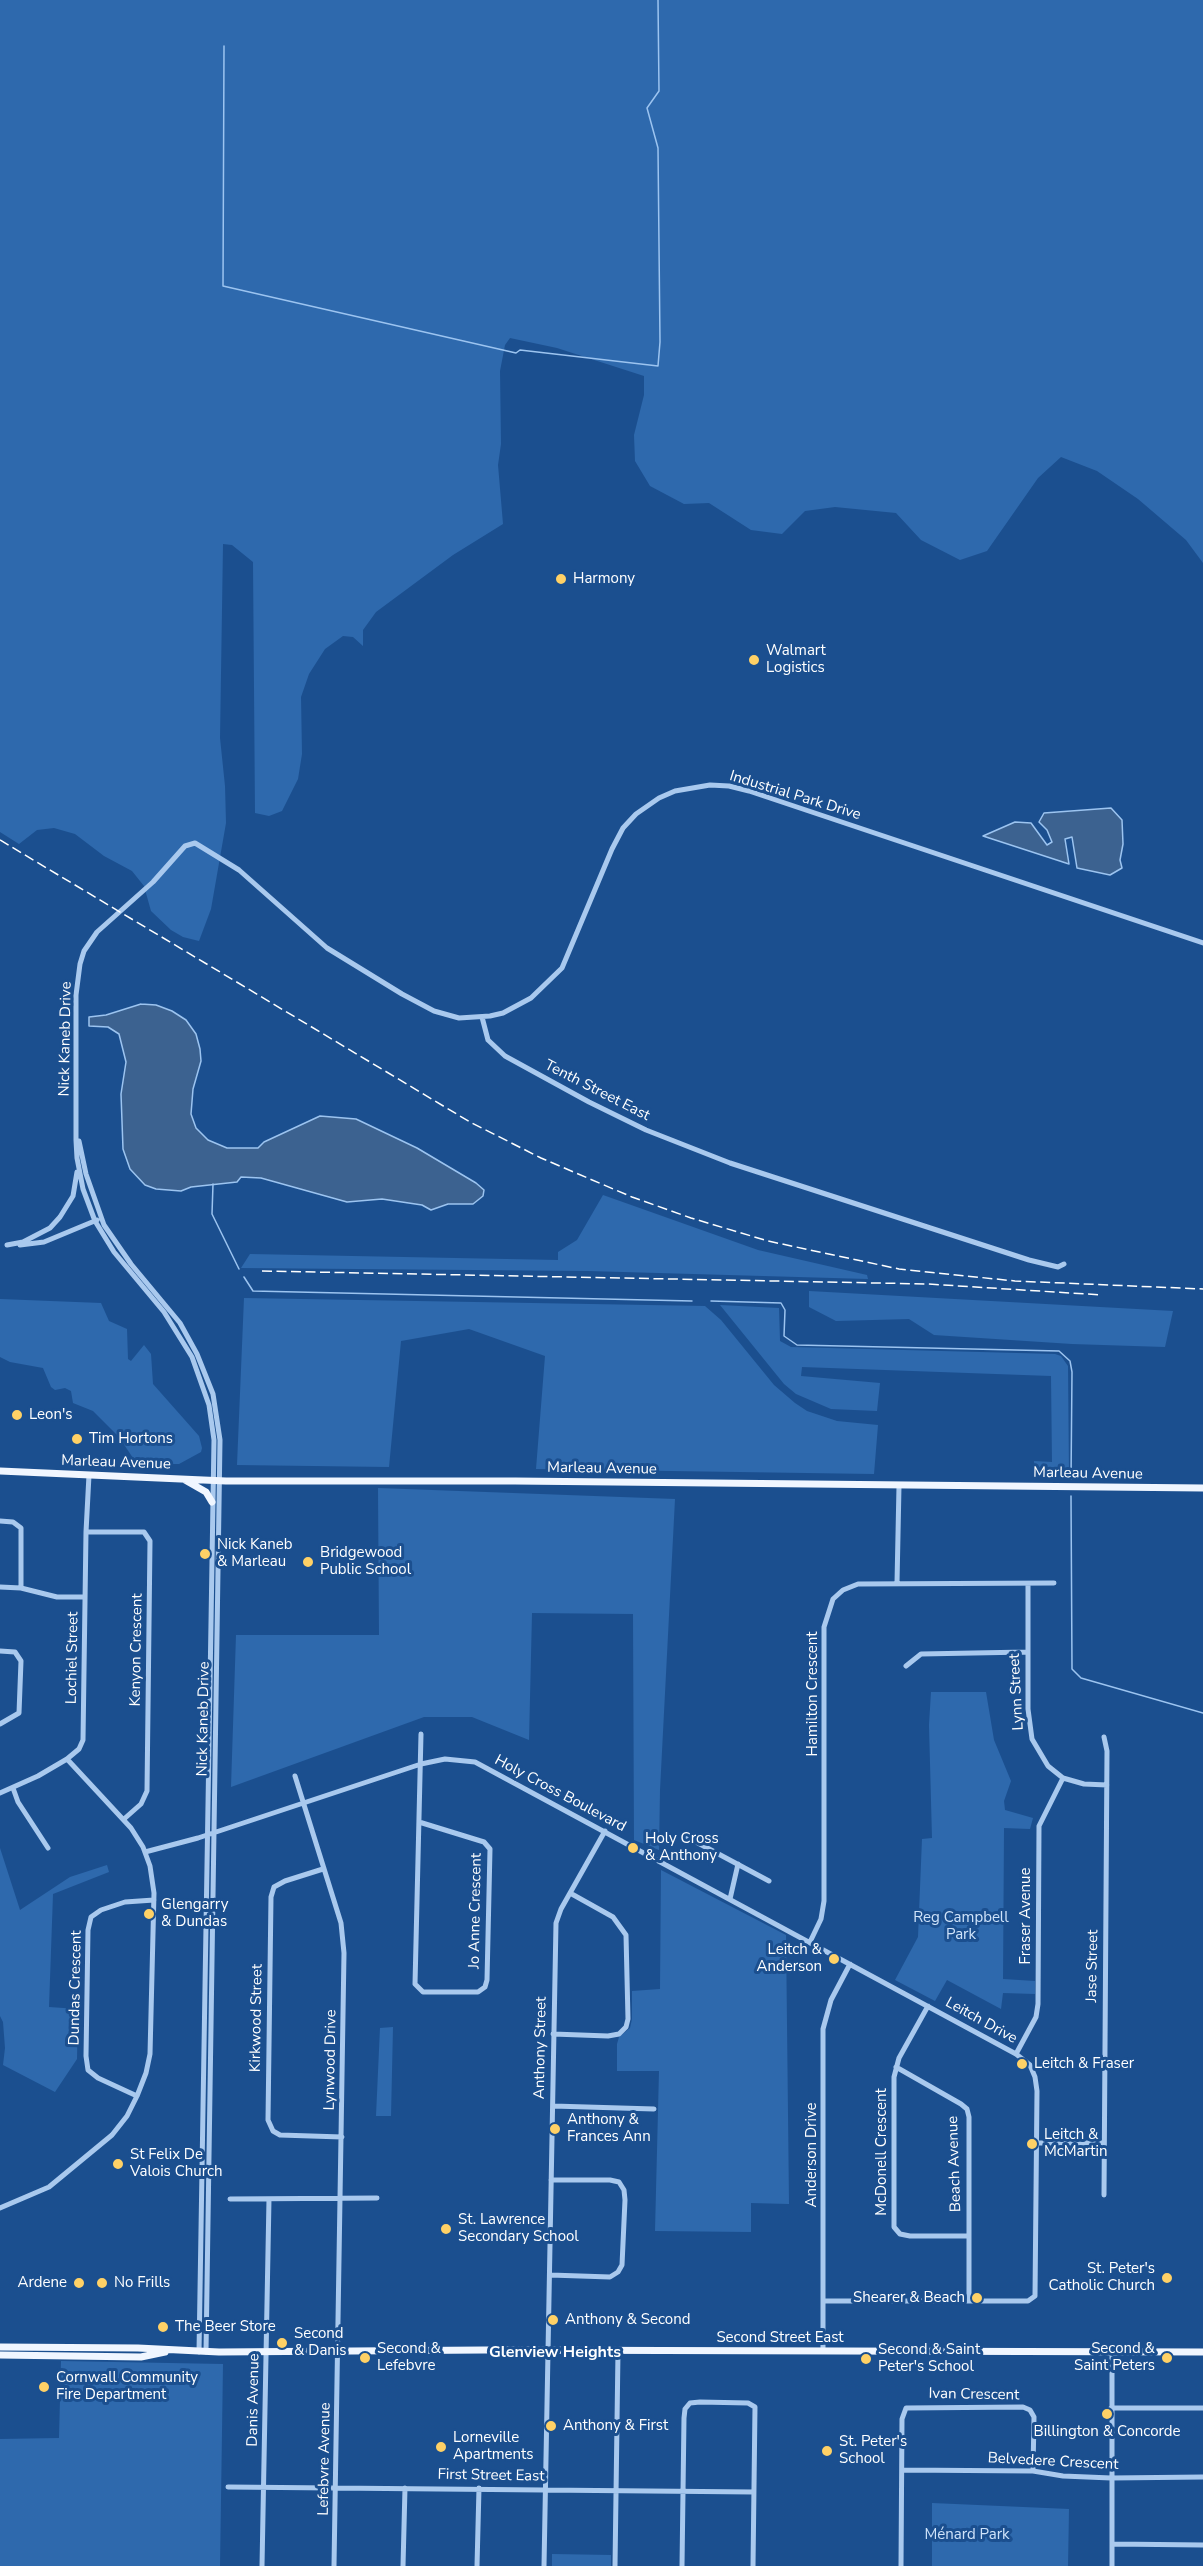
<!DOCTYPE html>
<html>
<head>
<meta charset="utf-8">
<style>
  body { margin:0 }
  canvas { display:block; background:#1b4f8f }
</style>
</head>
<body>
<canvas width="1203" height="2566"></canvas>
<script>
const g = document.querySelector('canvas').getContext('2d');
g.lineJoin = 'round';
function fill(path, color) { g.fillStyle = color; g.fill(path, 'evenodd'); }
const toPath = rows => new Path2D(rows.map(r => 'M' + r).join(''));
function stroke(path, color, width, dash) { g.strokeStyle = color; g.lineWidth = width; g.lineCap = dash ? 'butt' : 'round'; g.setLineDash(dash || []); g.stroke(path); }
function label(font, color, halo, rows, align = 'center') {
  g.font = font + ' "Nunito Sans",sans-serif'; g.lineWidth = 6; g.setLineDash([]); g.textBaseline = 'middle'; g.strokeStyle = halo; g.fillStyle = color; for (const [text, x, y, turn = 0] of rows) {
    g.save(); g.translate(x, y); g.rotate((+turn || 0) * Math.PI / 180); g.textAlign = isNaN(turn) ? turn : align; if (halo) g.strokeText(text, 0, 0); g.fillText(text, 0, 0); g.restore();
  }
}
fill(toPath([
  [0,0,1203,0,1203,563,1186,540,1138,499,1097,471,1061,457,1038,478,987,551,960,560,921,540,896,513,835,507,805,511,782,534,751,530,709,503,684,504,650,486,635,461,634,435,644,395,644,376,557,348,510,338,505,345,500,371,501,444,498,465,503,524,453,555,376,612,363,630,363,646,353,637,343,636,325,649,309,674,301,697,302,754,298,779,282,811,269,816,255,813,253,562,232,545,223,544,220,738,225,786,226,823,211,909,199,941,183,937,171,930,151,911,144,886,132,871,104,856,75,834,54,828,37,830,19,844,0,832],
  [603,1195,758,1250,867,1275,868,1279,588,1271,241,1268,250,1254,558,1260,558,1252,577,1240],
  [809,1291,1173,1311,1165,1347,1072,1344,934,1335,909,1319,836,1321,809,1307],
  [244,1298,705,1306,721,1320,774,1385,795,1403,807,1411,837,1421,878,1425,874,1474,536,1469,545,1356,469,1329,401,1341,389,1467,237,1465],
  [0,1299,101,1303,109,1321,127,1329,128,1359,131,1361,144,1345,151,1354,153,1384,199,1436,202,1448,201,1452,179,1464,137,1464,119,1437,93,1411,73,1403,71,1391,65,1388,55,1390,51,1387,43,1368,10,1362,0,1357],
  [720,1305,779,1308,780,1341,791,1347,1055,1354,1061,1356,1068,1366,1069,1475,1035,1475,1034,1461,1052,1462,1051,1376,802,1367,801,1376,880,1383,877,1411,831,1409,796,1394,784,1384],
  [378,1488,675,1499,660,1790,659,1850,634,1840,633,1614,532,1613,529,1740,472,1717,424,1717,231,1787,236,1635,379,1635],
  [931,1692,986,1692,994,1740,1011,1781,1004,1801,1005,1810,1033,1818,1030,1829,1004,1828,1003,1979,1035,1981,1035,1994,1003,1993,1001,2009,947,1980,935,2001,895,1980,918,1937,922,1839,932,1838,929,1725],
  [0,1848,20,1910,70,1877,107,1865,109,1872,53,1894,49,2007,78,2009,77,2059,55,2092,3,2065,5,2048,3,2022,0,2016],
  [661,1870,786,1935,789,2204,751,2203,751,2232,655,2231,659,2071,617,2071,617,2044,619,2037,630,2028,632,2019,632,1991,660,1989],
  [393,2027,391,2116,376,2116,380,2028],
  [61,2361,223,2364,220,2566,0,2566,0,2439,59,2438],
  [932,2503,1069,2509,1068,2566,932,2566],
  [552,2554,611,2555,611,2566,552,2566]
]), '#2e69ad');
const water = toPath([
  [1111,808,1122,820,1123,844,1120,860,1122,868,1110,875,1077,868,1072,837,1065,839,1069,864,983,836,1015,822,1031,823,1047,845,1052,842,1047,830,1039,822,1044,813,1111,808],
  [141,1004,156,1005,172,1011,186,1020,196,1034,200,1049,201,1061,193,1089,191,1114,196,1128,208,1140,227,1148,258,1148,264,1142,320,1116,356,1119,417,1148,476,1183,484,1190,483,1196,473,1204,448,1204,431,1210,422,1205,382,1199,347,1202,261,1178,241,1177,237,1182,191,1187,181,1191,156,1189,145,1185,130,1169,123,1149,121,1094,126,1062,119,1034,108,1027,89,1026,89,1017,106,1015,141,1004]
]);
fill(water, '#3c6290');
stroke(water, '#9cc4f0', 1.5);
stroke(toPath([
  [224,46,223,286,516,353,520,350,658,366,660,342,658,148,647,108,659,91,658,0],
  [213,1184,212,1214,239,1269],
  [244,1277,253,1291,692,1301],
  [711,1301,781,1303,785,1310,784,1336,797,1345,1059,1351,1070,1361,1072,1372,1071,1479],
  [1071,1496,1072,1669,1081,1678,1203,1713]
]), '#9cc4f0', 1.5);
stroke(toPath([
  [482,1017,488,1040,505,1056,589,1102,646,1130,730,1163,1029,1260,1058,1267,1064,1264],
  [79,1141,86,1174,104,1225,131,1264,180,1323,197,1354,213,1394,220,1440,206,2352],
  [7,1245,23,1242,50,1228,60,1217,73,1196,77,1172],
  [20,1245,44,1242,97,1220],
  [0,1521,13,1522,21,1528,21,1588],
  [86,1532,144,1532,150,1541,147,1791,141,1804,124,1819],
  [897,1583,899,1486],
  [1028,1585,1028,1709,1032,1739,1048,1766,1063,1778,1084,1784,1107,1785],
  [0,1587,21,1588,57,1597,85,1597],
  [0,1651,15,1652,21,1661,19,1713,0,1724],
  [906,1666,921,1654,1027,1652],
  [1104,1737,1107,1751,1104,2195],
  [295,1776,341,1923,344,1953,334,2566],
  [13,1788,18,1802,48,1848],
  [0,1793,38,1776,67,1759,79,1749,83,1740,86,1532,89,1475],
  [419,1822,484,1842,490,1849,487,1980,485,1987,478,1992,423,1992,415,1984,421,1734],
  [683,1835,769,1881],
  [145,1852,198,1838,421,1764,445,1759,475,1762,1016,2054,1030,2065,1035,2077,1037,2091,1035,2296,1028,2301,823,2301],
  [323,1869,285,1881,274,1887,271,1897,268,2120,273,2131,280,2135,342,2137],
  [730,1899,738,1864],
  [810,1942,821,1919,824,1901,824,1627,833,1599,843,1590,858,1584,1054,1583],
  [928,2006,899,2058,894,2077,894,2227,900,2234,910,2236,969,2236],
  [553,2034,608,2036,619,2034,626,2027,628,2019,626,1935,613,1917,570,1893],
  [1016,2054,1036,2017,1038,2004,1039,1826,1063,1778],
  [896,2067,961,2104,967,2109,969,2117,969,2300],
  [137,2096,98,2078,88,2070,86,2056,88,1930,91,1917,101,1910,125,1902,154,1900],
  [553,2106,654,2109],
  [1037,2143,1103,2143],
  [230,2199,377,2198],
  [0,2208,49,2187,112,2135,127,2116,137,2096,146,2073,150,2054,154,1893,150,1866,143,1847,131,1828,67,1759],
  [550,2275,610,2277,618,2272,622,2265,625,2200,624,2190,619,2182,610,2180,551,2180],
  [823,2351,823,2029,831,2000,850,1964],
  [199,2352,214,1440,209,1405,192,1357,164,1312,114,1252,95,1221,83,1189,77,1158,76,1140,76,995,80,964,84,951,97,932,153,882,185,846,195,843,239,870,327,948,402,994,434,1011,459,1018,490,1016,503,1013,531,998,562,968,612,849,623,828,636,814,659,798,675,791,710,785,729,786,749,791,1203,943],
  [1111,2408,1203,2408],
  [902,2470,1033,2471,1063,2476,1111,2478,1203,2477],
  [228,2487,754,2492],
  [1112,2544,1203,2545],
  [262,2566,269,2199],
  [403,2566,405,2488],
  [477,2566,479,2488],
  [544,2566,556,1923,561,1909,605,1831],
  [615,2566,618,2351],
  [682,2566,684,2418,685,2409,690,2403,700,2402,748,2403,755,2407,753,2566],
  [901,2566,902,2419,906,2408,1023,2407,1030,2410,1034,2417,1033,2471],
  [1112,2566,1112,2352]
]), '#a9c9ee', 5);
stroke(toPath([
  [0,1471,226,1481,515,1481,1203,1488],
  [185,1480,206,1492,212,1502],
  [0,2347,138,2348,219,2352,484,2350,1203,2352],
  [0,2355,141,2357,165,2352]
]), '#f0f6ff', 7);
stroke(toPath([
  [0,840,470,1122,541,1158,632,1197,691,1218,768,1241,899,1269,1015,1281,1203,1289],
  [262,1271,928,1284,1102,1295]
]), '#fff', 1.5, [10, 4.5]);
for (const [x, y, r, color] of [
  [561,579,6,"#ffd166"],
  [754,660,6,"#ffd166"],
  [17,1415,6,"#ffd166"],
  [77,1439,6,"#ffd166"],
  [205,1554,6,"#ffd166"],
  [308,1562,6,"#ffd166"],
  [633,1848,6,"#ffd166"],
  [149,1914,6,"#ffd166"],
  [834,1959,6,"#ffd166"],
  [1022,2064,6,"#ffd166"],
  [555,2129,6,"#ffd166"],
  [1032,2144,6,"#ffd166"],
  [118,2164,6,"#ffd166"],
  [446,2229,6,"#ffd166"],
  [1167,2278,6,"#ffd166"],
  [79,2283,6,"#ffd166"],
  [102,2283,6,"#ffd166"],
  [977,2298,6,"#ffd166"],
  [553,2320,6,"#ffd166"],
  [163,2327,6,"#ffd166"],
  [282,2343,6,"#ffd166"],
  [365,2358,6,"#ffd166"],
  [1167,2358,6,"#ffd166"],
  [866,2359,6,"#ffd166"],
  [44,2387,6,"#ffd166"],
  [1107,2414,6,"#ffd166"],
  [551,2426,6,"#ffd166"],
  [441,2447,6,"#ffd166"],
  [827,2451,6,"#ffd166"]
]) { const dot = new Path2D(); dot.arc(x, y, r, 0, 2 * Math.PI); g.fillStyle = color; g.fill(dot); stroke(dot, '#1b4f8f', 2); }
label('15px', '#fff', '#1b4f8f', [
  ["Harmony",573,579],
  ["Walmart",766,651],
  ["Logistics",766,668],
  ["Leon's",29,1415],
  ["Tim Hortons",89,1439],
  ["Nick Kaneb",217,1545],
  ["& Marleau",217,1562],
  ["Bridgewood",320,1553],
  ["Public School",320,1570],
  ["Holy Cross",645,1839],
  ["& Anthony",645,1856],
  ["Glengarry",161,1905],
  ["& Dundas",161,1922],
  ["Leitch &",822,1950,"right"],
  ["Anderson",822,1967,"right"],
  ["Leitch & Fraser",1034,2064],
  ["Anthony &",567,2120],
  ["Frances Ann",567,2137],
  ["Leitch &",1044,2135],
  ["McMartin",1044,2152],
  ["St Felix De",130,2155],
  ["Valois Church",130,2172],
  ["St. Lawrence",458,2220],
  ["Secondary School",458,2237],
  ["St. Peter's",1155,2269,"right"],
  ["Catholic Church",1155,2286,"right"],
  ["Ardene",67,2283,"right"],
  ["No Frills",114,2283],
  ["Shearer & Beach",965,2298,"right"],
  ["Anthony & Second",565,2320],
  ["The Beer Store",175,2327],
  ["Second",294,2334],
  ["& Danis",294,2351],
  ["Second &",377,2349],
  ["Lefebvre",377,2366],
  ["Second &",1155,2349,"right"],
  ["Saint Peters",1155,2366,"right"],
  ["Second & Saint",878,2350],
  ["Peter's School",878,2367],
  ["Cornwall Community",56,2378],
  ["Fire Department",56,2395],
  ["Anthony & First",563,2426],
  ["Billington & Concorde",1107,2432,"center"],
  ["Lorneville",453,2438],
  ["Apartments",453,2455],
  ["St. Peter's",839,2442],
  ["School",839,2459]
], 'left');
label('15px', '#fff', '#1b4f8f', [
  ["Industrial Park Drive",795,796,17],
  ["Nick Kaneb Drive",66,1039,-89],
  ["Tenth Street East",597,1091,27],
  ["Marleau Avenue",116,1463,2],
  ["Marleau Avenue",602,1469,1],
  ["Marleau Avenue",1088,1474,1],
  ["Kenyon Crescent",137,1650,-89],
  ["Lochiel Street",73,1658,-89],
  ["Lynn Street",1017,1692,-93],
  ["Hamilton Crescent",813,1694,-90],
  ["Nick Kaneb Drive",204,1719,-89],
  ["Holy Cross Boulevard",560,1794,28],
  ["Jo Anne Crescent",476,1911,-89],
  ["Fraser Avenue",1026,1916,-90],
  ["Jase Street",1093,1966,-89],
  ["Dundas Crescent",76,1988,-89],
  ["Kirkwood Street",257,2018,-89],
  ["Leitch Drive",981,2021,29],
  ["Anthony Street",541,2048,-89],
  ["Lynwood Drive",331,2060,-89],
  ["McDonell Crescent",882,2152,-90],
  ["Anderson Drive",812,2155,-90],
  ["Beach Avenue",955,2164,-92],
  ["Second Street East",780,2338],
  ["Ivan Crescent",974,2395,1],
  ["Danis Avenue",254,2400,-89],
  ["Lefebvre Avenue",325,2459,-89],
  ["Belvedere Crescent",1053,2462,3],
  ["First Street East",491,2476,1]
]);
label('15px', '#cfe3fa', '#1b4f8f', [
  ["Reg Campbell",961,1918],
  ["Park",961,1935],
  ["Ménard Park",967,2535]
]);
label('bold 16px', '#fff', '#1b4f8f', [
  ["Glenview Heights",555,2353]
]);
</script>
</body>
</html>
